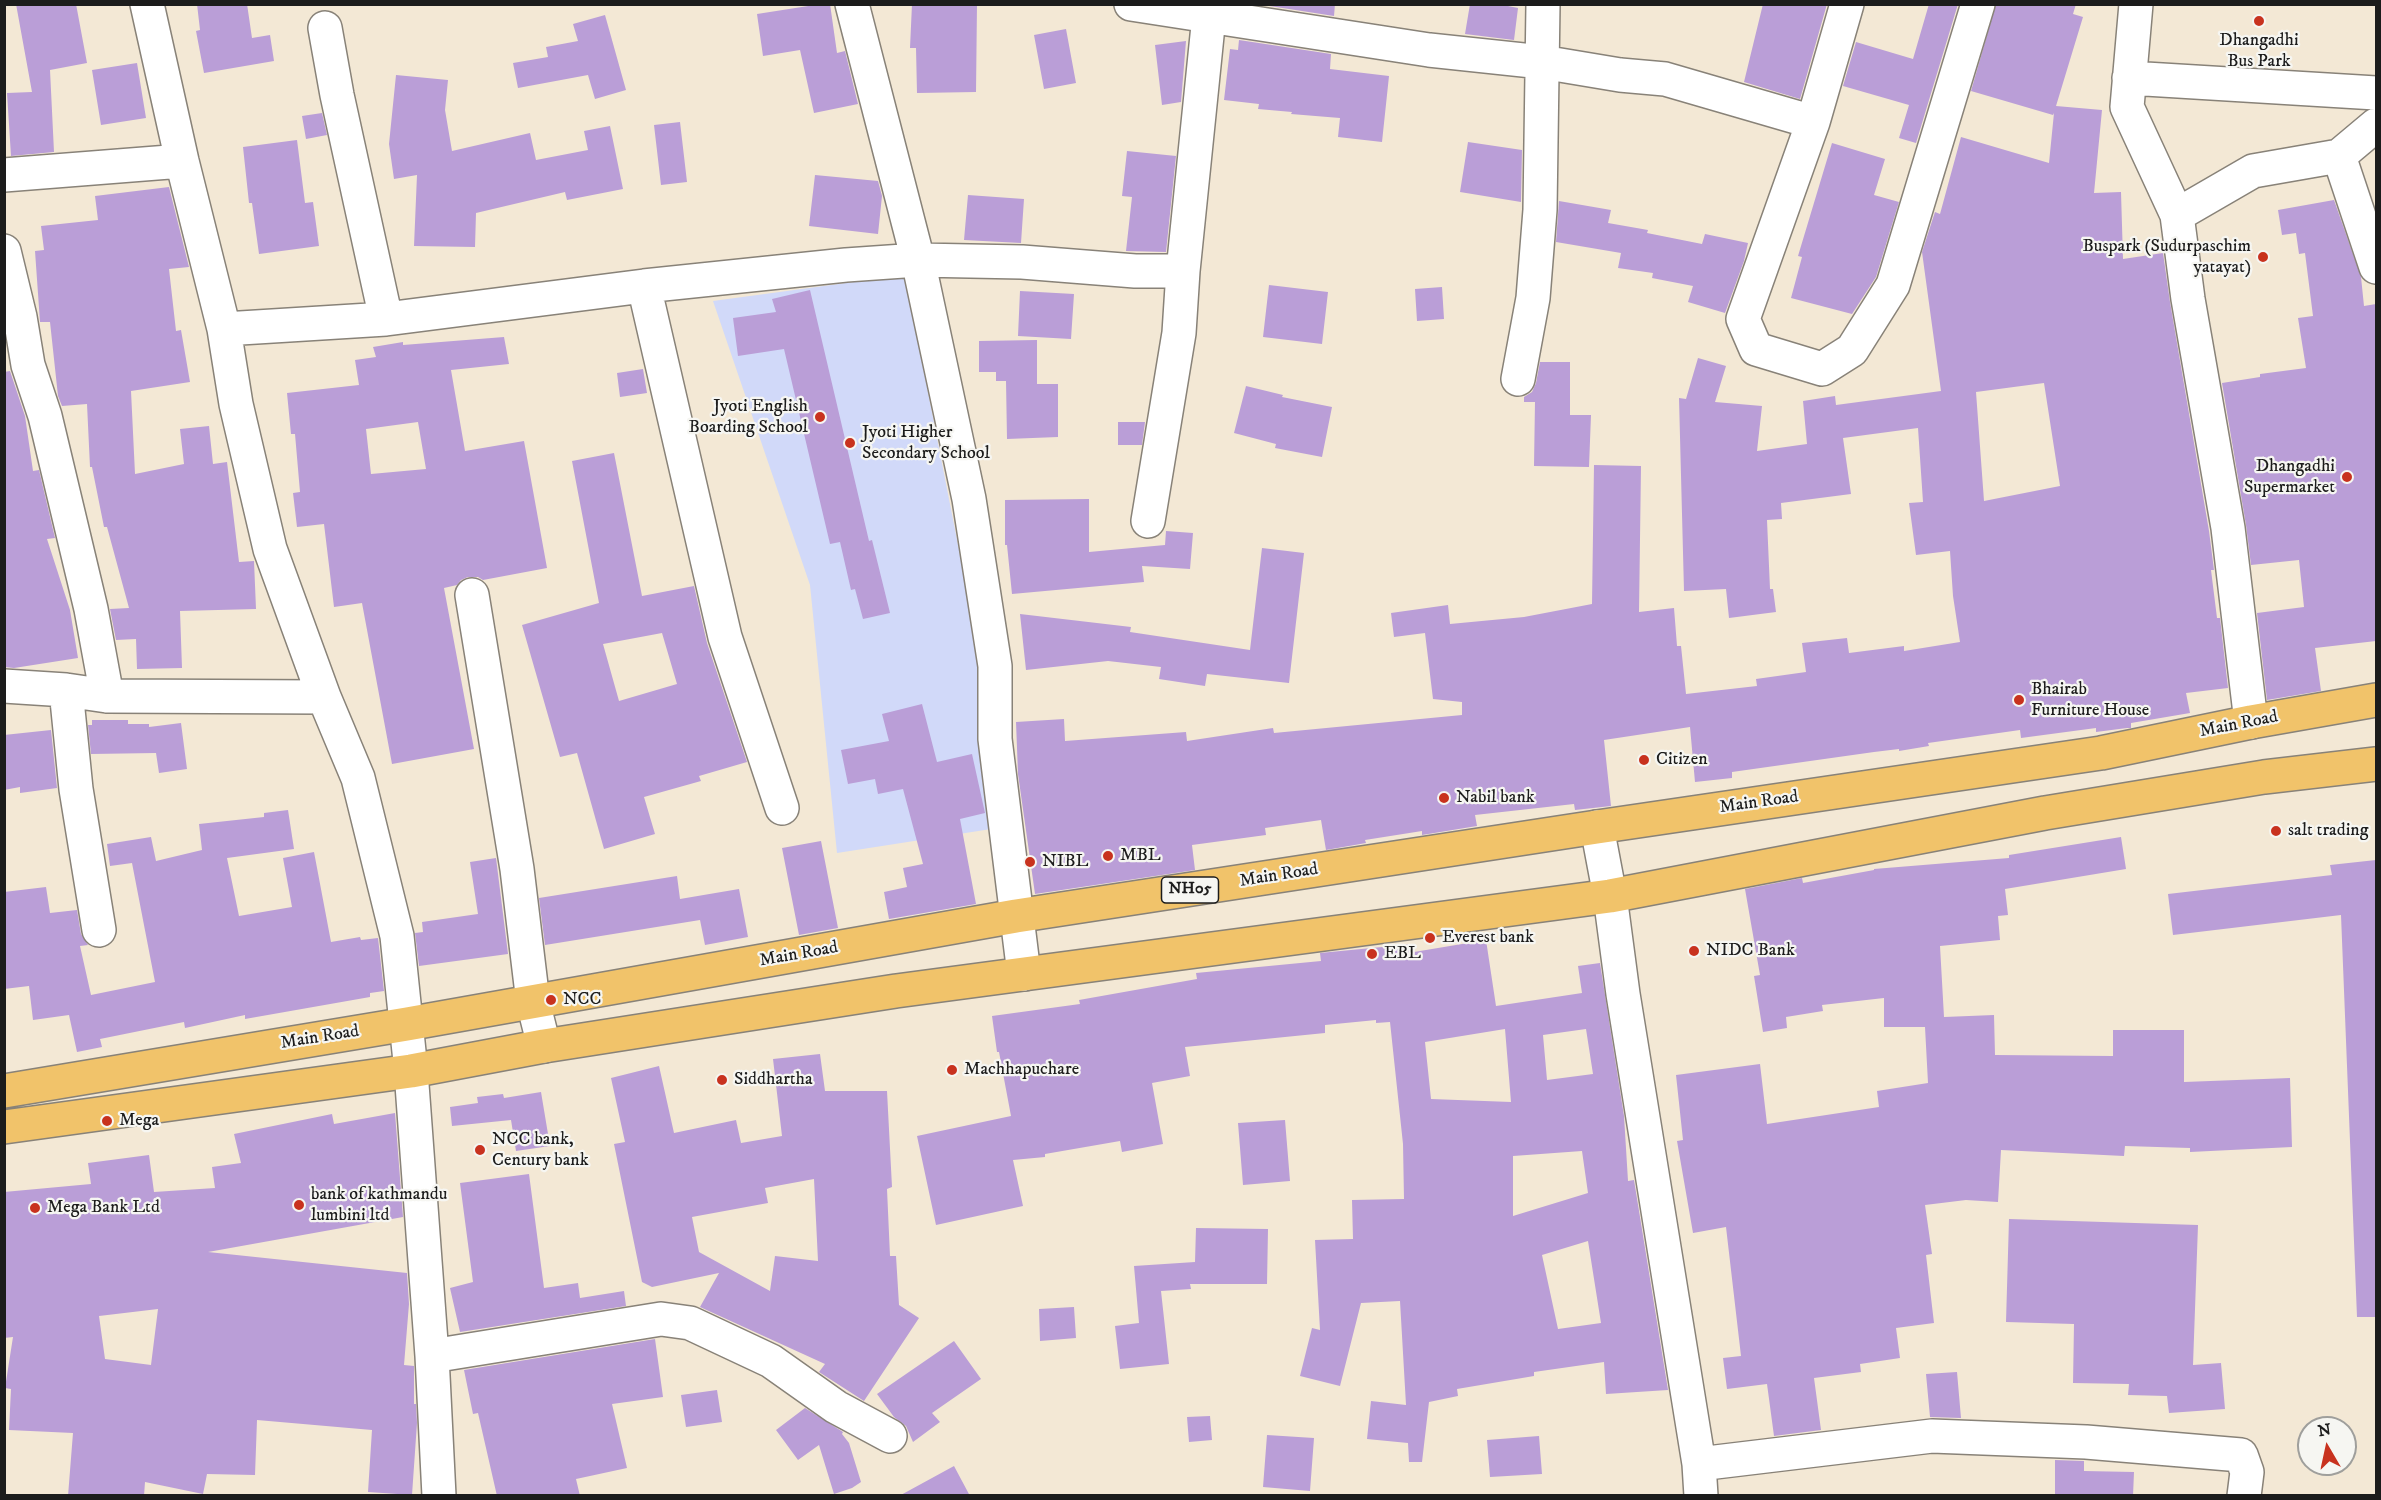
<!DOCTYPE html>
<html>
<head>
<meta charset="utf-8">
<style>
  body { margin:0 }
  #map { position:relative; width:2381px; height:1500px; overflow:hidden; background:#f3e8d5; font-family:"IM FELL DW Pica",serif }
  canvas { display:block }
  .frame { position:absolute; inset:0; border:6px solid #1c1c1c; pointer-events:none }
  .north { position:absolute; left:2297px; top:1416px; width:60px; height:60px; box-sizing:border-box; background:#f6f6f2; border:2px solid #9f9f9c; border-radius:50%; rotate:351deg; font-size:16px; font-weight:700; line-height:24px; text-align:center; color:#1c1c1c }
  .north::after { content:''; display:block; margin:auto; width:21px; height:27px; background:#c8321e; clip-path:polygon(50% 0,100% 100%,50% 72%,0 100%) }
</style>
</head>
<body>
<div id="map">
<canvas width="2381" height="1500"></canvas>
<div class="frame"></div>
<div class="north">N</div>
</div>
<script>
const g = document.querySelector('canvas').getContext('2d');
g.lineJoin = 'round';
function fill(path, color) { g.fillStyle = color; g.fill(path, 'evenodd'); }
const toPath = rows => new Path2D(rows.map(r => 'M' + r).join(''));
function stroke(path, color, width, dash) { g.strokeStyle = color; g.lineWidth = width; g.lineCap = dash ? 'butt' : 'round'; g.setLineDash(dash || []); g.stroke(path); }
function label(font, color, halo, rows, align = 'center') {
  g.font = font + ' "IM FELL DW Pica",serif'; g.lineWidth = 4.5; g.setLineDash([]); g.textBaseline = 'middle'; g.strokeStyle = halo; g.fillStyle = color; for (const [text, x, y, turn = 0] of rows) {
    g.save(); g.translate(x, y); g.rotate((+turn || 0) * Math.PI / 180); g.textAlign = isNaN(turn) ? turn : align; if (halo) g.strokeText(text, 0, 0); g.fillText(text, 0, 0); g.restore();
  }
}
fill(toPath([
  [905,275,981,662,1004,827,837,853,810,585,713,301]
]), '#d1d9f9');
fill(toPath([
  [16,4,76,4,87,63,50,70,54,152,11,156,7,93,32,92],
  [197,4,247,4,252,38,270,35,274,61,204,73,196,31,200,30],
  [821,4,830,4,837,53,845,51,858,104,814,113,800,50,763,56,757,14],
  [912,4,977,4,976,92,917,93,916,48,910,48],
  [1257,4,1335,4,1334,16],
  [1470,4,1498,4,1518,8,1514,40,1465,34],
  [1763,4,1827,4,1800,99,1744,82],
  [1929,4,1958,4,1916,143,1899,138,1909,105,1843,86,1856,42,1913,59],
  [1996,4,2076,4,2073,14,2083,17,2056,106,2102,110,2094,193,2121,192,2123,259,2163,253,2170,302,2209,531,2214,570,2211,570,2217,618,2220,618,2228,688,2186,693,2190,713,2131,723,2131,728,2127,728,2096,732,2096,728,2021,738,2020,730,1928,743,1929,746,1899,751,1899,749,1874,752,1732,772,1732,778,1695,782,1690,727,1604,740,1611,806,1575,810,1574,804,1475,815,1477,826,1422,835,1422,831,1365,840,1366,843,1326,850,1321,820,1265,828,1266,835,1192,845,1195,870,1035,894,1018,774,1016,722,1064,719,1065,741,1186,732,1187,741,1273,728,1274,733,1462,715,1462,702,1433,699,1425,633,1394,637,1391,613,1448,605,1450,624,1524,617,1592,604,1594,465,1641,466,1639,612,1674,608,1677,646,1681,646,1686,694,1757,686,1756,679,1806,672,1802,643,1847,638,1849,653,1904,646,1904,651,1960,642,1953,596,1950,551,1916,555,1909,503,1923,502,1918,428,1843,438,1851,494,1781,503,1782,519,1767,520,1770,589,1773,589,1776,612,1729,618,1726,589,1684,591,1679,398,1686,399,1698,358,1726,366,1715,402,1762,406,1757,451,1807,444,1803,401,1835,396,1836,405,1941,391,1922,252,1935,212,1940,214,1961,137,2049,163,2054,113,2053,115,1971,91],
  [2044,383,2060,486,1984,501,1976,392],
  [605,15,626,90,595,99,588,75,518,88,513,63,548,57,546,47,578,41,573,24],
  [1066,29,1076,83,1044,89,1034,35],
  [1239,40,1331,54,1330,69,1389,76,1382,142,1338,137,1340,118,1291,114,1292,112,1258,109,1259,104,1224,100,1230,49,1238,50],
  [1186,41,1181,102,1162,105,1155,45],
  [137,63,146,118,101,125,92,70],
  [396,75,448,80,445,110,452,151,530,133,536,160,588,150,584,131,610,126,623,189,567,200,565,192,476,213,475,247,414,246,417,175,394,179,389,144],
  [322,113,327,135,306,139,302,116],
  [680,122,687,182,661,185,654,125],
  [297,140,305,203,313,202,319,246,259,254,252,203,249,203,243,147],
  [1468,142,1522,150,1521,202,1460,192],
  [1832,143,1885,159,1874,195,1899,202,1876,277,1852,314,1791,298,1802,257,1798,256],
  [1127,151,1176,156,1166,252,1126,251,1132,197,1122,196],
  [815,175,878,181,882,196,878,234,809,226],
  [169,187,189,267,169,269,176,331,181,330,190,382,131,391,135,474,184,464,180,429,209,426,213,464,227,462,239,562,254,561,256,609,180,611,182,668,137,669,136,639,116,640,110,609,129,608,107,527,104,527,92,467,90,467,87,404,62,406,58,396,50,322,40,322,35,251,44,250,41,226,98,220,95,196],
  [968,195,1024,199,1021,243,964,240],
  [2334,200,2361,277,2364,306,2376,304,2376,641,2315,648,2321,691,2267,700,2257,613,2304,607,2299,560,2251,565,2246,525,2222,383,2260,377,2260,374,2306,368,2298,318,2313,316,2305,253,2299,254,2296,233,2282,235,2278,210],
  [1559,201,1611,210,1608,223,1648,230,1647,233,1702,244,1705,234,1748,243,1744,261,1725,313,1688,302,1693,286,1652,278,1653,273,1618,268,1621,253,1556,242],
  [1269,285,1328,292,1322,344,1263,337],
  [1442,287,1444,319,1417,321,1415,289],
  [810,290,869,541,872,540,890,613,863,619,855,589,851,590,840,542,830,544,784,349,738,356,733,318,776,312,772,299],
  [1020,291,1074,294,1071,339,1018,336],
  [504,337,509,364,451,370,465,451,524,441,547,568,483,580,478,577,468,577,461,580,457,585,444,588,474,749,392,764,362,603,334,607,324,524,297,527,293,493,300,492,295,434,291,434,287,393,359,385,355,360,376,357,373,347,403,342,403,345],
  [418,422,426,469,371,474,366,429],
  [1037,340,1037,384,1058,384,1058,437,1007,439,1006,381,996,381,996,372,979,372,979,341],
  [1540,362,1570,362,1570,415,1591,415,1589,467,1534,466,1535,402,1524,402,1524,397,1532,392,1536,383],
  [643,369,647,393,620,397,617,373],
  [10,371,25,416,33,471,39,470,55,538,47,539,70,610,78,658,14,668,4,667,4,372],
  [1246,386,1283,395,1282,397,1332,407,1322,457,1275,448,1276,444,1234,433],
  [1118,422,1145,422,1142,445,1118,445],
  [614,453,642,596,694,586,707,643,747,762,699,776,701,781,644,797,655,834,604,849,577,753,560,757,522,625,599,603,572,461],
  [662,633,677,684,619,701,603,644],
  [1089,499,1089,552,1165,545,1166,531,1193,533,1190,569,1142,566,1144,582,1012,594,1007,545,1005,545,1005,500],
  [1262,548,1304,553,1289,683,1207,674,1205,686,1159,679,1161,667,1108,661,1026,670,1020,614,1131,627,1130,632,1250,650],
  [922,704,937,762,972,754,985,813,960,819,976,904,889,919,884,892,907,887,903,868,923,864,903,789,878,794,875,779,848,784,841,750,889,741,882,714],
  [92,720,128,720,128,724,149,724,149,727,181,723,187,769,159,773,156,753,91,754,88,725,92,725],
  [51,730,57,788,20,793,20,787,4,790,4,735],
  [288,810,294,849,227,858,239,916,292,907,283,858,314,852,331,942,360,937,361,940,378,938,384,991,370,993,370,997,245,1019,245,1015,185,1028,184,1022,100,1039,102,1047,77,1052,69,1015,33,1020,29,986,4,989,4,892,46,887,50,913,77,910,81,934,88,945,80,946,91,995,155,982,132,863,110,866,107,844,151,837,156,861,202,850,199,824,264,817,264,813],
  [2121,837,2126,869,2005,889,2008,915,1998,916,2000,940,1940,946,1944,1017,1994,1015,1995,1055,2113,1056,2113,1030,2184,1030,2184,1082,2290,1078,2292,1147,2190,1152,2190,1148,2125,1146,2124,1156,2001,1150,1998,1202,1966,1200,1925,1205,1932,1254,1926,1255,1934,1323,1896,1328,1900,1358,1860,1364,1861,1372,1814,1378,1821,1430,1774,1436,1767,1384,1727,1389,1723,1358,1741,1356,1726,1227,1693,1233,1677,1141,1683,1140,1676,1075,1760,1064,1767,1124,1879,1107,1877,1091,1928,1083,1925,1027,1884,1027,1884,998,1822,1005,1823,1011,1786,1017,1787,1028,1763,1032,1754,976,1760,975,1745,889,1802,878,1803,883,1874,870,1874,869,2009,858,2009,855],
  [821,841,838,928,799,935,782,848],
  [496,858,508,954,419,966,415,933,423,932,422,922,478,914,470,862],
  [2376,860,2376,1317,2357,1317,2341,915,2173,935,2168,894,2332,875,2330,865],
  [677,876,680,899,739,889,748,937,705,945,700,920,545,945,539,898],
  [1486,940,1496,1006,1582,993,1578,966,1600,963,1624,1116,1628,1181,1634,1180,1668,1390,1606,1394,1604,1362,1534,1372,1534,1376,1457,1389,1458,1396,1429,1402,1422,1462,1409,1462,1408,1443,1367,1439,1371,1401,1406,1405,1400,1301,1361,1303,1340,1386,1300,1376,1312,1328,1320,1330,1315,1240,1353,1239,1352,1200,1404,1199,1403,1144,1390,1022,1376,1023,1376,1020,1325,1025,1325,1033,1185,1047,1190,1076,1152,1083,1163,1144,1122,1152,1120,1141,1045,1154,1045,1157,1013,1160,1023,1206,936,1225,917,1136,1011,1116,999,1052,997,1052,992,1016,1080,1004,1079,1000,1197,979,1196,973,1321,961,1320,953,1413,944,1414,952],
  [1505,1029,1511,1102,1431,1099,1425,1042],
  [1586,1029,1593,1074,1547,1080,1543,1035],
  [1582,1151,1588,1193,1513,1216,1513,1156],
  [1588,1241,1601,1323,1558,1329,1542,1255],
  [820,1054,825,1091,887,1091,892,1187,887,1189,890,1256,896,1256,899,1305,919,1318,864,1401,819,1372,825,1364,700,1307,719,1273,652,1287,642,1282,614,1144,625,1142,611,1078,659,1066,674,1133,736,1120,741,1143,782,1136,773,1059],
  [814,1179,818,1261,775,1256,770,1291,699,1252,692,1217,768,1203,765,1188],
  [541,1092,550,1146,516,1151,511,1120,452,1126,450,1107,478,1103,477,1097,503,1094,504,1098],
  [395,1113,403,1217,208,1252,407,1273,409,1304,404,1365,414,1366,414,1404,416,1404,417,1423,412,1495,368,1492,372,1430,257,1420,255,1475,207,1474,203,1494,145,1482,144,1496,68,1496,73,1433,9,1430,11,1389,5,1388,13,1337,4,1338,4,1192,91,1184,88,1163,149,1155,154,1192,215,1188,212,1167,241,1163,234,1134,332,1114,334,1124],
  [158,1309,151,1365,105,1359,99,1316],
  [1285,1120,1290,1181,1243,1185,1238,1123],
  [529,1174,544,1288,578,1283,580,1298,624,1291,626,1306,460,1332,450,1288,473,1282,460,1183],
  [2009,1219,2198,1225,2193,1365,2221,1363,2225,1409,2169,1413,2167,1396,2128,1395,2129,1384,2073,1383,2074,1324,2006,1322],
  [1196,1228,1268,1229,1267,1284,1190,1284,1191,1289,1161,1291,1169,1364,1120,1369,1115,1326,1139,1323,1134,1266,1195,1262],
  [1074,1307,1076,1338,1040,1341,1039,1309],
  [655,1339,663,1397,612,1404,627,1468,576,1479,580,1496,497,1496,478,1413,473,1414,464,1370],
  [954,1341,981,1379,932,1413,940,1422,913,1442,906,1426,894,1417,877,1394],
  [1957,1372,1961,1418,1930,1417,1926,1374],
  [717,1390,722,1422,686,1427,681,1395],
  [805,1408,843,1432,842,1434,849,1443,861,1482,852,1488,834,1494,819,1445,798,1460,776,1430],
  [1210,1416,1212,1440,1189,1442,1187,1417],
  [1267,1435,1314,1438,1310,1491,1263,1487],
  [1539,1436,1542,1474,1490,1477,1487,1440],
  [2055,1460,2084,1461,2084,1471,2134,1472,2133,1496,2055,1496],
  [954,1466,970,1496,899,1496]
]), '#ba9ed7');
const minor = toPath([
  [147,4,182,161,224,329,236,404,270,549,324,697],
  [852,4,918,260,969,499,995,666,995,739,1024,974],
  [1131,4,1429,50,1542,62,1620,75,1665,79,1813,122,1743,319,1756,349,1822,369,1852,350,1893,285,1978,4],
  [2136,4,2127,107,2177,215,2253,171,2339,156,2376,125],
  [325,28,337,95,386,319],
  [2129,78,2376,93],
  [1813,122,1847,4],
  [2339,156,2376,267],
  [4,175,182,161],
  [2177,215,2188,299,2228,528,2251,722],
  [4,251,20,317,28,365,45,416,91,609,107,696],
  [644,286,725,637,782,808],
  [224,329,386,319,644,286,846,265,918,260,1022,262,1135,271,1183,271],
  [1518,379,1533,298,1540,210,1543,4],
  [1148,521,1179,333,1183,271,1209,16],
  [472,595,517,869,533,1002,544,1046],
  [4,686,66,690,107,696,324,697,358,778,397,936,411,1071,432,1356,439,1496],
  [66,690,76,789,99,930],
  [1597,827,1610,896,1623,994,1699,1464,1701,1496],
  [432,1356,661,1319,690,1323,771,1361,836,1407,890,1436],
  [1699,1464,1932,1436,2086,1442,2241,1455,2247,1472,2244,1496]
]);
const major = toPath([
  [4,1091,407,1024,1016,916,1597,827,2101,753,2251,722,2376,700],
  [4,1127,411,1071,544,1046,896,991,1610,896,2045,813,2264,777,2376,764]
]);
stroke(minor, '#888278', 36);
stroke(major, '#888278', 36);
stroke(minor, '#fff', 33);
stroke(major, '#f1c36a', 33);
for (const [x, y, r, color] of [
  [2259,21,6,"#c8321e"],
  [2263,257,6,"#c8321e"],
  [820,417,6,"#c8321e"],
  [850,443,6,"#c8321e"],
  [2347,477,6,"#c8321e"],
  [2019,700,6,"#c8321e"],
  [1644,760,6,"#c8321e"],
  [1444,798,6,"#c8321e"],
  [2276,831,6,"#c8321e"],
  [1108,856,6,"#c8321e"],
  [1030,862,6,"#c8321e"],
  [1430,938,6,"#c8321e"],
  [1694,951,6,"#c8321e"],
  [1372,954,6,"#c8321e"],
  [551,1000,6,"#c8321e"],
  [952,1070,6,"#c8321e"],
  [722,1080,6,"#c8321e"],
  [107,1121,6,"#c8321e"],
  [480,1150,6,"#c8321e"],
  [299,1205,6,"#c8321e"],
  [35,1208,6,"#c8321e"]
]) { const dot = new Path2D(); dot.arc(x, y, r, 0, 2 * Math.PI); g.fillStyle = color; g.fill(dot); stroke(dot, '#f6f6f2', 2); }
for (const [x, y, w] of [
  [1190,890,57]
]) { const box = new Path2D(); box.roundRect(x - w / 2, y - 13, w, 26, 4.5); g.fillStyle = '#f6f6f2'; g.fill(box); stroke(box, '#1c1c1c', 1.5); }
label('bold 16px', '#1c1c1c', null, [
  ["NH05",1190,890]
]);
label('18px', '#1c1c1c', '#f6f6f2', [
  ["Dhangadhi",2259,41,"center"],
  ["Bus Park",2259,62,"center"],
  ["Buspark (Sudurpaschim",2251,247,"right"],
  ["yatayat)",2251,268,"right"],
  ["Jyoti English",808,407,"right"],
  ["Boarding School",808,428,"right"],
  ["Jyoti Higher",862,433],
  ["Secondary School",862,454],
  ["Dhangadhi",2335,467,"right"],
  ["Supermarket",2335,488,"right"],
  ["Bhairab",2031,690],
  ["Furniture House",2031,711],
  ["Citizen",1656,760],
  ["Nabil bank",1456,798],
  ["salt trading",2288,831],
  ["MBL",1120,856],
  ["NIBL",1042,862],
  ["Everest bank",1442,938],
  ["NIDC Bank",1706,951],
  ["EBL",1384,954],
  ["NCC",563,1000],
  ["Machhapuchare",964,1070],
  ["Siddhartha",734,1080],
  ["Mega",119,1121],
  ["NCC bank,",492,1140],
  ["Century bank",492,1161],
  ["bank of kathmandu",311,1195],
  ["lumbini ltd",311,1216],
  ["Mega Bank Ltd",47,1208]
], 'left');
label('18px', '#1c1c1c', '#f6f6f2', [
  ["Main Road",2239,725,-11],
  ["Main Road",1759,803,-8],
  ["Main Road",1279,876,-9],
  ["Main Road",799,955,-10],
  ["Main Road",320,1038,-9]
]);
</script>
</body>
</html>
